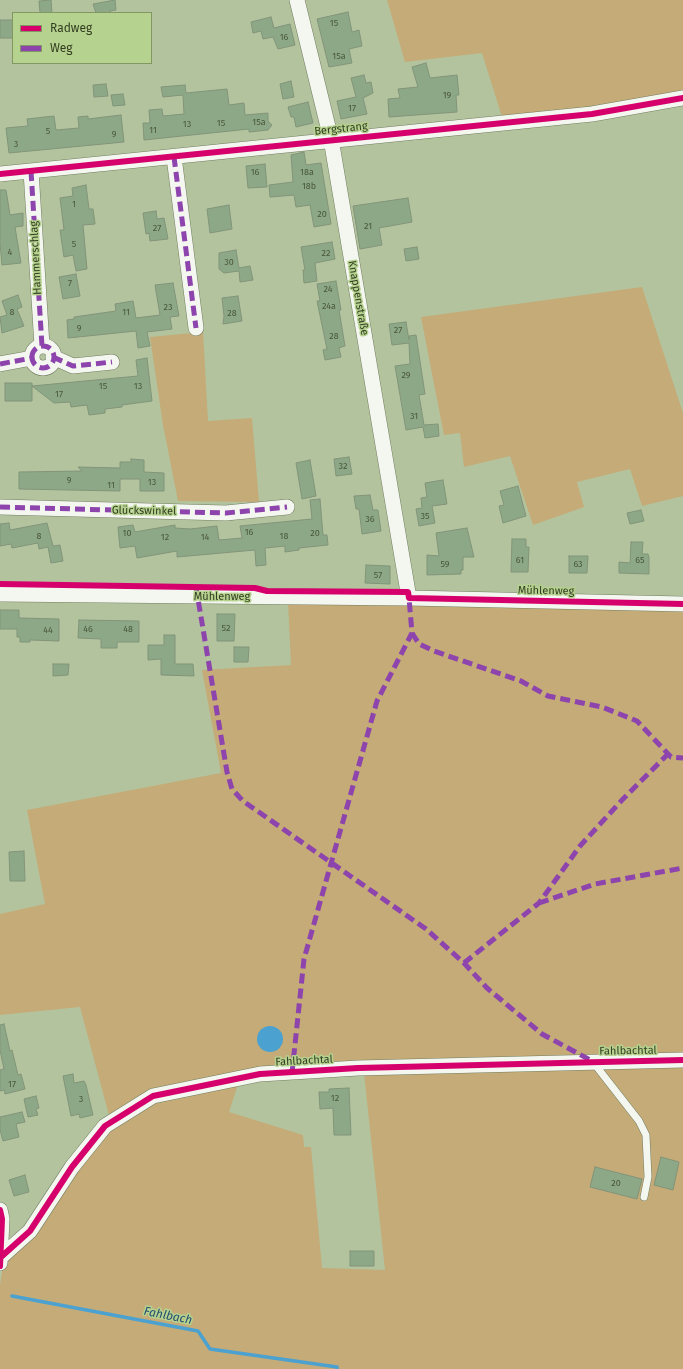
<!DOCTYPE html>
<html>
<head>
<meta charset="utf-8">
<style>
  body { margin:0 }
  #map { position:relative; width:683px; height:1369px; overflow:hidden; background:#b3c39e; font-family:"Fira Sans",sans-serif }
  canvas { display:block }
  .legend { position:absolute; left:12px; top:12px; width:140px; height:52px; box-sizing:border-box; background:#b6d28f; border:1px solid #829763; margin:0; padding:5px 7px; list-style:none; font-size:12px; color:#333e22 }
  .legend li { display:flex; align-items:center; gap:8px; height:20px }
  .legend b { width:20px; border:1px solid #829763 }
</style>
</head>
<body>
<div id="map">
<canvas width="683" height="1369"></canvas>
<ul class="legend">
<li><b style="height:5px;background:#d6006c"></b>Radweg</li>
<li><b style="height:5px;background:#8e44ad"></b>Weg</li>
</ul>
</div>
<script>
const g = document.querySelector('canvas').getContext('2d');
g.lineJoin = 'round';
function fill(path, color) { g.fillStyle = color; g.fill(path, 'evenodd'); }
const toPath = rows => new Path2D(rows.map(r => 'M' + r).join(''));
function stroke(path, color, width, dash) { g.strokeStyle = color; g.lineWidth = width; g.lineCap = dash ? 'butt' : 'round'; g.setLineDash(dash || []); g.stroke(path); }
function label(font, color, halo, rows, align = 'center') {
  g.font = font + ' "Fira Sans",sans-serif'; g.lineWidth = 3; g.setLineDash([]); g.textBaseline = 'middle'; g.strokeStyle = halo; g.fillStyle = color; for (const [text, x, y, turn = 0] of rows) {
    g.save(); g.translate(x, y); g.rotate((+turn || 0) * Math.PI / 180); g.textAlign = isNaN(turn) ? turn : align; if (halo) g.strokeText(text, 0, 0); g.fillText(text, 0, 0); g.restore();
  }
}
fill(toPath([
  [387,0,683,0,683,91,590,110,502,117,482,53,405,62],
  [642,287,683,413,683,496,642,506,630,469,577,482,584,507,533,525,510,456,464,467,460,433,444,435,421,317],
  [203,332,208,421,252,418,259,502,178,501,163,425,150,337],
  [288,601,683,608,683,1055,327,1067,150,1095,110,1119,80,1007,0,1015,0,914,45,904,27,810,221,773,202,670,291,665],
  [683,1065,683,1369,0,1369,0,1285,4,1260,107,1129,150,1101,239,1081,229,1112,303,1135,304,1147,311,1147,322,1268,385,1270,364,1073]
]), '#c5ab77');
fill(toPath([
  '257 1039a13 13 0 1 1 26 0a13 13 0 1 1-26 0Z'
]), '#4ba1d0');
stroke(toPath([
  [12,1296,198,1331,210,1349,337,1367,337,1369]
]), '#4ba1d0', 3.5);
const building = toPath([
  [51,0,52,13,40,13,39,1,51,0],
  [115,0,116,10,110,11,111,13,96,13,93,4,115,0],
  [348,12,352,32,359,30,362,46,349,49,352,63,329,67,317,19,348,12],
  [271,17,274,28,290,24,295,45,278,49,273,37,263,39,261,31,253,33,251,22,271,17],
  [0,20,13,20,13,38,0,38,0,20],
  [426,63,430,78,457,75,459,95,456,95,457,112,389,117,388,99,400,98,398,89,418,87,412,67,426,63],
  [364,75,366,83,371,82,373,93,363,98,367,114,341,119,337,101,356,97,351,78,364,75],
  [291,81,294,97,283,99,280,84,291,81],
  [106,84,108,96,94,97,93,85,106,84],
  [185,85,186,93,227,89,229,105,244,103,245,115,268,113,268,121,272,125,268,130,249,132,249,129,144,140,143,123,150,123,149,110,162,109,163,116,184,114,183,95,163,97,161,87,185,85],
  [123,94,125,105,113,106,111,95,123,94],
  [308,102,313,123,296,127,294,117,291,117,288,107,308,102],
  [121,115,124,142,9,153,6,128,28,126,27,119,54,116,56,130,79,128,78,117,88,116,88,119,121,115],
  [304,152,306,165,321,163,331,224,314,227,310,205,296,207,294,195,270,197,269,185,293,182,291,155,304,152],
  [265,164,267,187,248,188,246,166,265,164],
  [86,185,89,209,93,209,95,224,83,225,87,269,76,271,73,255,64,257,60,230,64,230,60,198,73,196,72,188,86,185],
  [0,190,6,190,10,215,23,213,23,226,15,227,21,263,2,265,0,243,0,190],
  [408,198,412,222,379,228,382,245,360,249,353,206,408,198],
  [229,205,232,229,210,233,207,209,229,205],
  [156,211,157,219,164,218,168,239,150,241,149,233,146,234,143,213,156,211],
  [332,242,335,259,315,263,317,281,304,283,303,270,305,270,301,247,332,242],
  [417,247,419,259,406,261,404,249,417,247],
  [236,250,239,268,250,266,253,280,240,282,239,271,224,273,219,269,219,253,236,250],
  [76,274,80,296,63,299,59,277,76,274],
  [336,281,341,310,339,310,345,346,339,348,341,357,325,360,323,350,327,349,317,301,320,301,317,284,336,281],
  [173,283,179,316,170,317,172,329,147,332,150,346,138,348,136,331,68,338,67,320,74,319,74,317,116,311,115,304,133,301,136,318,160,315,155,285,173,283],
  [18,295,22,307,17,309,24,326,2,333,0,317,7,315,2,301,18,295],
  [238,296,242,321,223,324,224,316,222,298,238,296],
  [406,322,409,340,409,336,416,335,425,394,419,395,424,425,438,424,439,436,425,438,423,427,406,430,395,366,410,364,409,343,392,345,389,324,406,322],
  [147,358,152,401,122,405,122,407,105,409,105,413,89,415,87,405,71,407,70,402,54,403,32,386,138,376,136,360,147,358],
  [5,383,32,383,32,401,5,401,5,383],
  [349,457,352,474,336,476,334,459,349,457],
  [131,459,144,460,144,472,164,473,164,491,140,491,140,479,120,479,120,491,19,489,19,472,82,471,78,467,120,468,120,462,131,462,131,459],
  [310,460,316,496,302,499,296,463,310,460],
  [443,480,447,504,432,506,435,523,419,526,416,509,422,508,421,498,427,497,425,483,443,480],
  [518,486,526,516,503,523,499,506,504,505,500,491,518,486],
  [370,495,373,510,378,510,381,531,362,534,359,509,356,509,354,496,370,495],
  [320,499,323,535,327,535,328,545,299,548,299,550,285,552,285,546,265,548,266,565,256,566,255,550,177,557,177,551,137,558,135,546,120,548,118,527,133,525,135,532,175,525,175,528,190,529,217,526,219,540,242,538,240,526,312,519,310,500,320,499],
  [641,510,644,521,630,524,627,513,641,510],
  [9,523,10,530,47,523,53,546,60,545,63,561,51,563,48,547,39,549,38,543,12,548,11,544,0,546,0,524,9,523],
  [467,528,474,557,463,557,463,570,461,570,461,574,427,575,427,555,439,556,436,533,467,528],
  [512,539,526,539,526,547,529,547,528,572,511,572,512,539],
  [631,542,643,542,642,554,648,554,649,557,649,574,619,573,619,562,630,563,631,542],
  [569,556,588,556,587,573,569,573,569,556],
  [366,565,390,566,390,584,365,583,366,565],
  [0,610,19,610,19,618,59,619,59,641,30,640,30,642,20,642,20,637,17,637,17,629,0,629,0,610],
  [217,614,235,614,234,641,217,641,217,614],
  [79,620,139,621,139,642,117,642,117,648,101,648,101,639,78,638,79,620],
  [164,635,175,635,175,664,193,664,194,676,161,675,161,659,148,660,148,645,164,645,164,635],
  [234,647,249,647,248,662,234,662,234,647],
  [53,664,69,664,68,675,53,676,53,664],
  [24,851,25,881,10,881,9,852,24,851],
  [4,1024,10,1051,12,1050,18,1075,21,1074,25,1089,5,1094,4,1090,0,1091,0,1070,4,1069,0,1050,0,1025,4,1024],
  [73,1074,74,1083,84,1081,86,1085,93,1115,80,1118,79,1114,71,1116,63,1076,73,1074],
  [349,1088,351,1135,334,1135,333,1108,320,1109,319,1092,329,1092,329,1089,349,1088],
  [36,1096,39,1108,36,1109,38,1115,28,1117,24,1099,36,1096],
  [22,1112,25,1122,16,1124,19,1137,3,1141,0,1130,0,1117,22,1112],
  [661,1157,679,1162,673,1190,654,1185,661,1157],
  [595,1167,642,1179,637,1199,590,1187,595,1167],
  [25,1175,29,1192,14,1196,9,1180,25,1175],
  [350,1251,374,1251,374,1266,350,1266,350,1251]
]);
fill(building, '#8da887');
stroke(building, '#82947a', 1);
const service = toPath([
  [593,1062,639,1121,646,1135,648,1177,644,1197]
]);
const minor = toPath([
  [297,0,331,139,409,598],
  [174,157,196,328],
  [31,171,42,346],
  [0,174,592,114,683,98],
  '32 357a11 11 0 1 1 22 0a11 11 0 1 1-22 0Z',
  [53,357,73,366,112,362],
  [0,364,32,358],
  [0,507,226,513,287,507],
  [0,594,409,598,683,604],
  [0,1210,2,1219,0,1263],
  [1,1257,30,1231,72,1167,105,1126,153,1096,260,1074,358,1068,683,1060]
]);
stroke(service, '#717d5f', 8);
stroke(minor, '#717d5f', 16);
stroke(service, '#f4f6f0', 7);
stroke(minor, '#f4f6f0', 15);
stroke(toPath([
  [174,157,196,328],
  [31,171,42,346],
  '32 357a11 11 0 1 1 22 0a11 11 0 1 1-22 0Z',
  [53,357,73,366,112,362],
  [0,364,32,358],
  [0,507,226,513,287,507],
  [196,587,227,772,232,789,243,801,426,929,464,963,487,988,542,1034,592,1061],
  [412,633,419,644,434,651,521,681,548,696,602,707,637,721,671,757,683,758],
  [539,903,595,884,683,868],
  [464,963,539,903,580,846,623,799,668,754],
  [292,1073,304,959,377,701,412,633,409,598]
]), '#8e44ad', 5, [10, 5]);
stroke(toPath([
  [0,174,592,114,683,98],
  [0,584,255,588,267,591,408,592,409,598,683,604],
  [0,1210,2,1219,0,1266],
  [1,1257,30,1231,72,1167,105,1126,153,1096,260,1074,358,1068,683,1060]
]), '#d6006c', 6);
label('9px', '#4a583b', null, [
  ["15",334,23],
  ["16",284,37],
  ["15a",339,56],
  ["19",447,95],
  ["17",352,108],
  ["15a",259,122],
  ["15",221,123],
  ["13",187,124],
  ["11",153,130],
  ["5",48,131],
  ["9",114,134],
  ["3",16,144],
  ["16",255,172],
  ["18a",307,172],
  ["18b",309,186],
  ["1",74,204],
  ["20",322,214],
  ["21",368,226],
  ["27",157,228],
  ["5",74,244],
  ["4",10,252],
  ["22",326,253],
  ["30",229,262],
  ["7",70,283],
  ["24",328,289],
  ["24a",329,306],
  ["23",168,307],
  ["8",12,312],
  ["11",126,312],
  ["28",232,313],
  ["9",79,328],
  ["27",398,330],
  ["28",334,336],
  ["29",406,375],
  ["15",103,386],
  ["13",138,386],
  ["17",59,394],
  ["31",414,416],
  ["32",343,466],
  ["9",69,480],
  ["13",152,482],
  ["11",111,485],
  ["35",425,516],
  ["36",370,519],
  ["16",249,532],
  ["10",127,533],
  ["20",315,533],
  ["8",39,536],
  ["18",284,536],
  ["12",165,537],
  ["14",205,537],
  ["61",520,560],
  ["65",640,560],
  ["59",445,564],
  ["63",578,564],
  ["57",378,575],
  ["52",226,628],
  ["46",88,629],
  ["48",128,629],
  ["44",48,630],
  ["17",12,1084],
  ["12",335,1098],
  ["3",81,1099],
  ["20",616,1183]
]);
label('11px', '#333e22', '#b6d28f', [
  ["Bergstrang",341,129,-6],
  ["Hammerschlag",36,258,-93],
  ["Knappenstraße",358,298,80],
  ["Glückswinkel",144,511,1],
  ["Mühlenweg",546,591,1],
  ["Mühlenweg",222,597],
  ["Fahlbachtal",628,1051,-1],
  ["Fahlbachtal",304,1061,-3]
]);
label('italic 12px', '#244d70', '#b6d28f', [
  ["Fahlbach",168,1316,11]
]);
</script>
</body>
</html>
